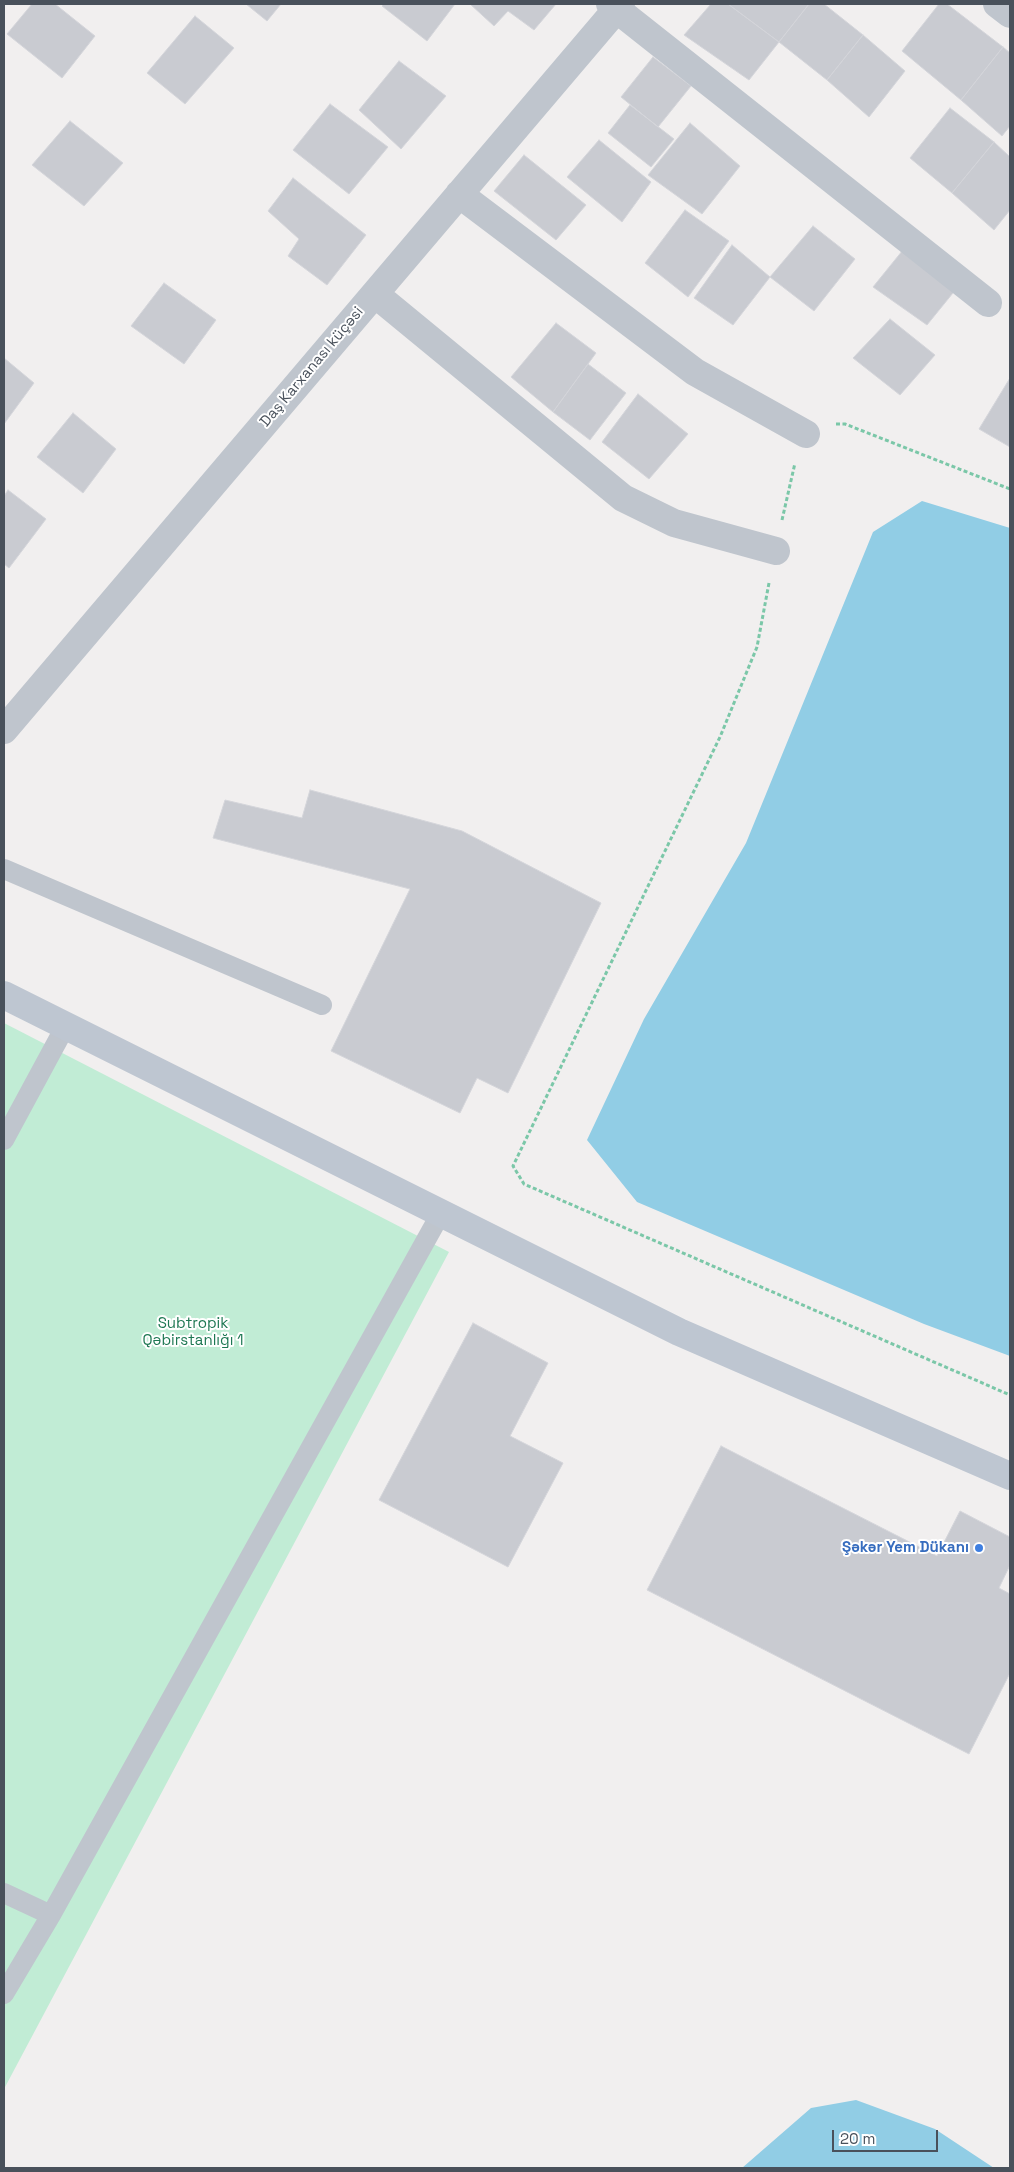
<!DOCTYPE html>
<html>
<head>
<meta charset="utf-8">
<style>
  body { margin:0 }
  #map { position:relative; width:1014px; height:2172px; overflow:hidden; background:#f1efef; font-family:"Space Grotesk",sans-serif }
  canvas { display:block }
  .frame { position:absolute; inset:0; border:5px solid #49515b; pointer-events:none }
  .scale { position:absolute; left:832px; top:2130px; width:106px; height:22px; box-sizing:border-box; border:2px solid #49515b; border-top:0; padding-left:6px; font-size:15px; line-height:18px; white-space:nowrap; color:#49515b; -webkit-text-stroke:4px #fff; paint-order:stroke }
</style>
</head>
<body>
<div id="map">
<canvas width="1014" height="2172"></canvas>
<div class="frame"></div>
<div class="scale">20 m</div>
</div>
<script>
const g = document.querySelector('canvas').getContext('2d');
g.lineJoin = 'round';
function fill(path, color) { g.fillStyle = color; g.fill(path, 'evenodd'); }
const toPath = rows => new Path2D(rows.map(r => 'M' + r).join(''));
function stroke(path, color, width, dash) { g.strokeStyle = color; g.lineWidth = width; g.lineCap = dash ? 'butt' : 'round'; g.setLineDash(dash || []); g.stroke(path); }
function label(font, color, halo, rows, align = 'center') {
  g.font = font + ' "Space Grotesk",sans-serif'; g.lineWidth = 4; g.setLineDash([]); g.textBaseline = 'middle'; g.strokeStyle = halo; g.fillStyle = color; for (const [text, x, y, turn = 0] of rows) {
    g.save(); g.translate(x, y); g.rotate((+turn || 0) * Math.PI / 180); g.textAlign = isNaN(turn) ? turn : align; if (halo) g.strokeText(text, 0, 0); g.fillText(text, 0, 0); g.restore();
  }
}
fill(toPath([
  [4,1023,449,1252,4,2089]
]), '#c1ecd5');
fill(toPath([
  [922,501,1010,528,1010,1356,924,1324,637,1202,587,1140,644,1019,746,843,873,532],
  [856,2100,935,2129,994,2168,742,2168,811,2108]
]), '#91cde5');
const building = toPath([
  [32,4,55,4,95,36,62,78,7,34,32,4],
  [246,4,281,4,267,21,246,4],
  [384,4,455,4,427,41,382,6,384,4],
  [470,4,556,4,534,30,508,11,494,26,470,4],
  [711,4,728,4,779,42,749,80,684,35,711,4],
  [728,4,809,4,779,42,728,4],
  [809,4,824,4,863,35,827,80,779,42,809,4],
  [939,4,947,4,1003,47,961,100,902,51,939,4],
  [195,16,234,48,185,104,147,73,195,16],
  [863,35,905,71,869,117,827,80,863,35],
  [1003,47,1010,53,1010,126,1002,136,961,100,1003,47],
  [653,57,691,86,658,127,621,97,653,57],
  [399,61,446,96,401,149,359,110,399,61],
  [330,104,388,147,349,194,293,150,330,104],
  [630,105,674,139,651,167,608,133,630,105],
  [950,108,994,142,952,193,910,158,950,108],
  [70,121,123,163,84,206,32,165,70,121],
  [690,123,740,166,702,214,648,175,690,123],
  [599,140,651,182,622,222,567,177,599,140],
  [994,142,1010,157,1010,210,994,230,952,193,994,142],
  [524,155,586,205,556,240,494,191,524,155],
  [293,178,366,235,327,285,288,256,299,239,268,211,293,178],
  [685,210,729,241,688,297,645,263,685,210],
  [813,226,855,259,814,311,770,277,813,226],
  [732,245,770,277,733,325,694,298,732,245],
  [907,245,957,288,927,325,873,287,907,245],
  [164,283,216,320,184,364,131,326,164,283],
  [890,319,935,355,900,395,853,358,890,319],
  [556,323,596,353,553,412,511,377,556,323],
  [4,358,34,383,4,424,4,358],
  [588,364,626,393,590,440,553,412,588,364],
  [1010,378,1010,447,979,429,1010,378],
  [638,394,688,434,649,479,602,442,638,394],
  [73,413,116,449,83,493,37,457,73,413],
  [8,490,46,519,9,568,4,564,4,496,8,490],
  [310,790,462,831,601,903,508,1093,477,1078,460,1113,331,1051,410,889,213,838,225,800,302,818,310,790],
  [473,1323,548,1363,510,1436,563,1463,508,1567,379,1500,473,1323],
  [721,1446,937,1556,960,1511,1010,1537,1010,1565,999,1588,1010,1594,1010,1673,969,1754,647,1590,721,1446]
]);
fill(building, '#c9cbd1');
stroke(building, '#d4d5da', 1);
stroke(toPath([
  [836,424,845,424,1010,489],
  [782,520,795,463],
  [769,583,757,647,720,737,513,1166,524,1184,1010,1395]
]), '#7bc7a8', 3, [4, 2.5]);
stroke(toPath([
  [4,869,322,1005],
  [4,1140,65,1027],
  [4,1893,51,1915],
  [4,1994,51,1915,441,1213]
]), '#bfc5cd', 20);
stroke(toPath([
  [610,4,988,303],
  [997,4,1010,14],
  [459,194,695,372,806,434],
  [375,294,623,498,674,523,776,551],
  [4,730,621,4]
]), '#bfc5cd', 28);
stroke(toPath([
  [4,995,679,1332,1010,1476]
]), '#bec6d1', 28);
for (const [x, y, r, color] of [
  [979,1548,5,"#3f7fe0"]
]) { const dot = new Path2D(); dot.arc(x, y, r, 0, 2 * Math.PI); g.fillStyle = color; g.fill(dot); stroke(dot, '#fff', 2); }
label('15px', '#49515b', '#fff', [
  ["Daş Karxanası küçəsi",312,367,-50]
]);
label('15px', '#1e7853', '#fff', [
  ["Subtropik",193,1324],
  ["Qəbirstanlığı 1",193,1341]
]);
label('bold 15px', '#366cbe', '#fff', [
  ["Şəkər Yem Dükanı",969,1548]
], 'right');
</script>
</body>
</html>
